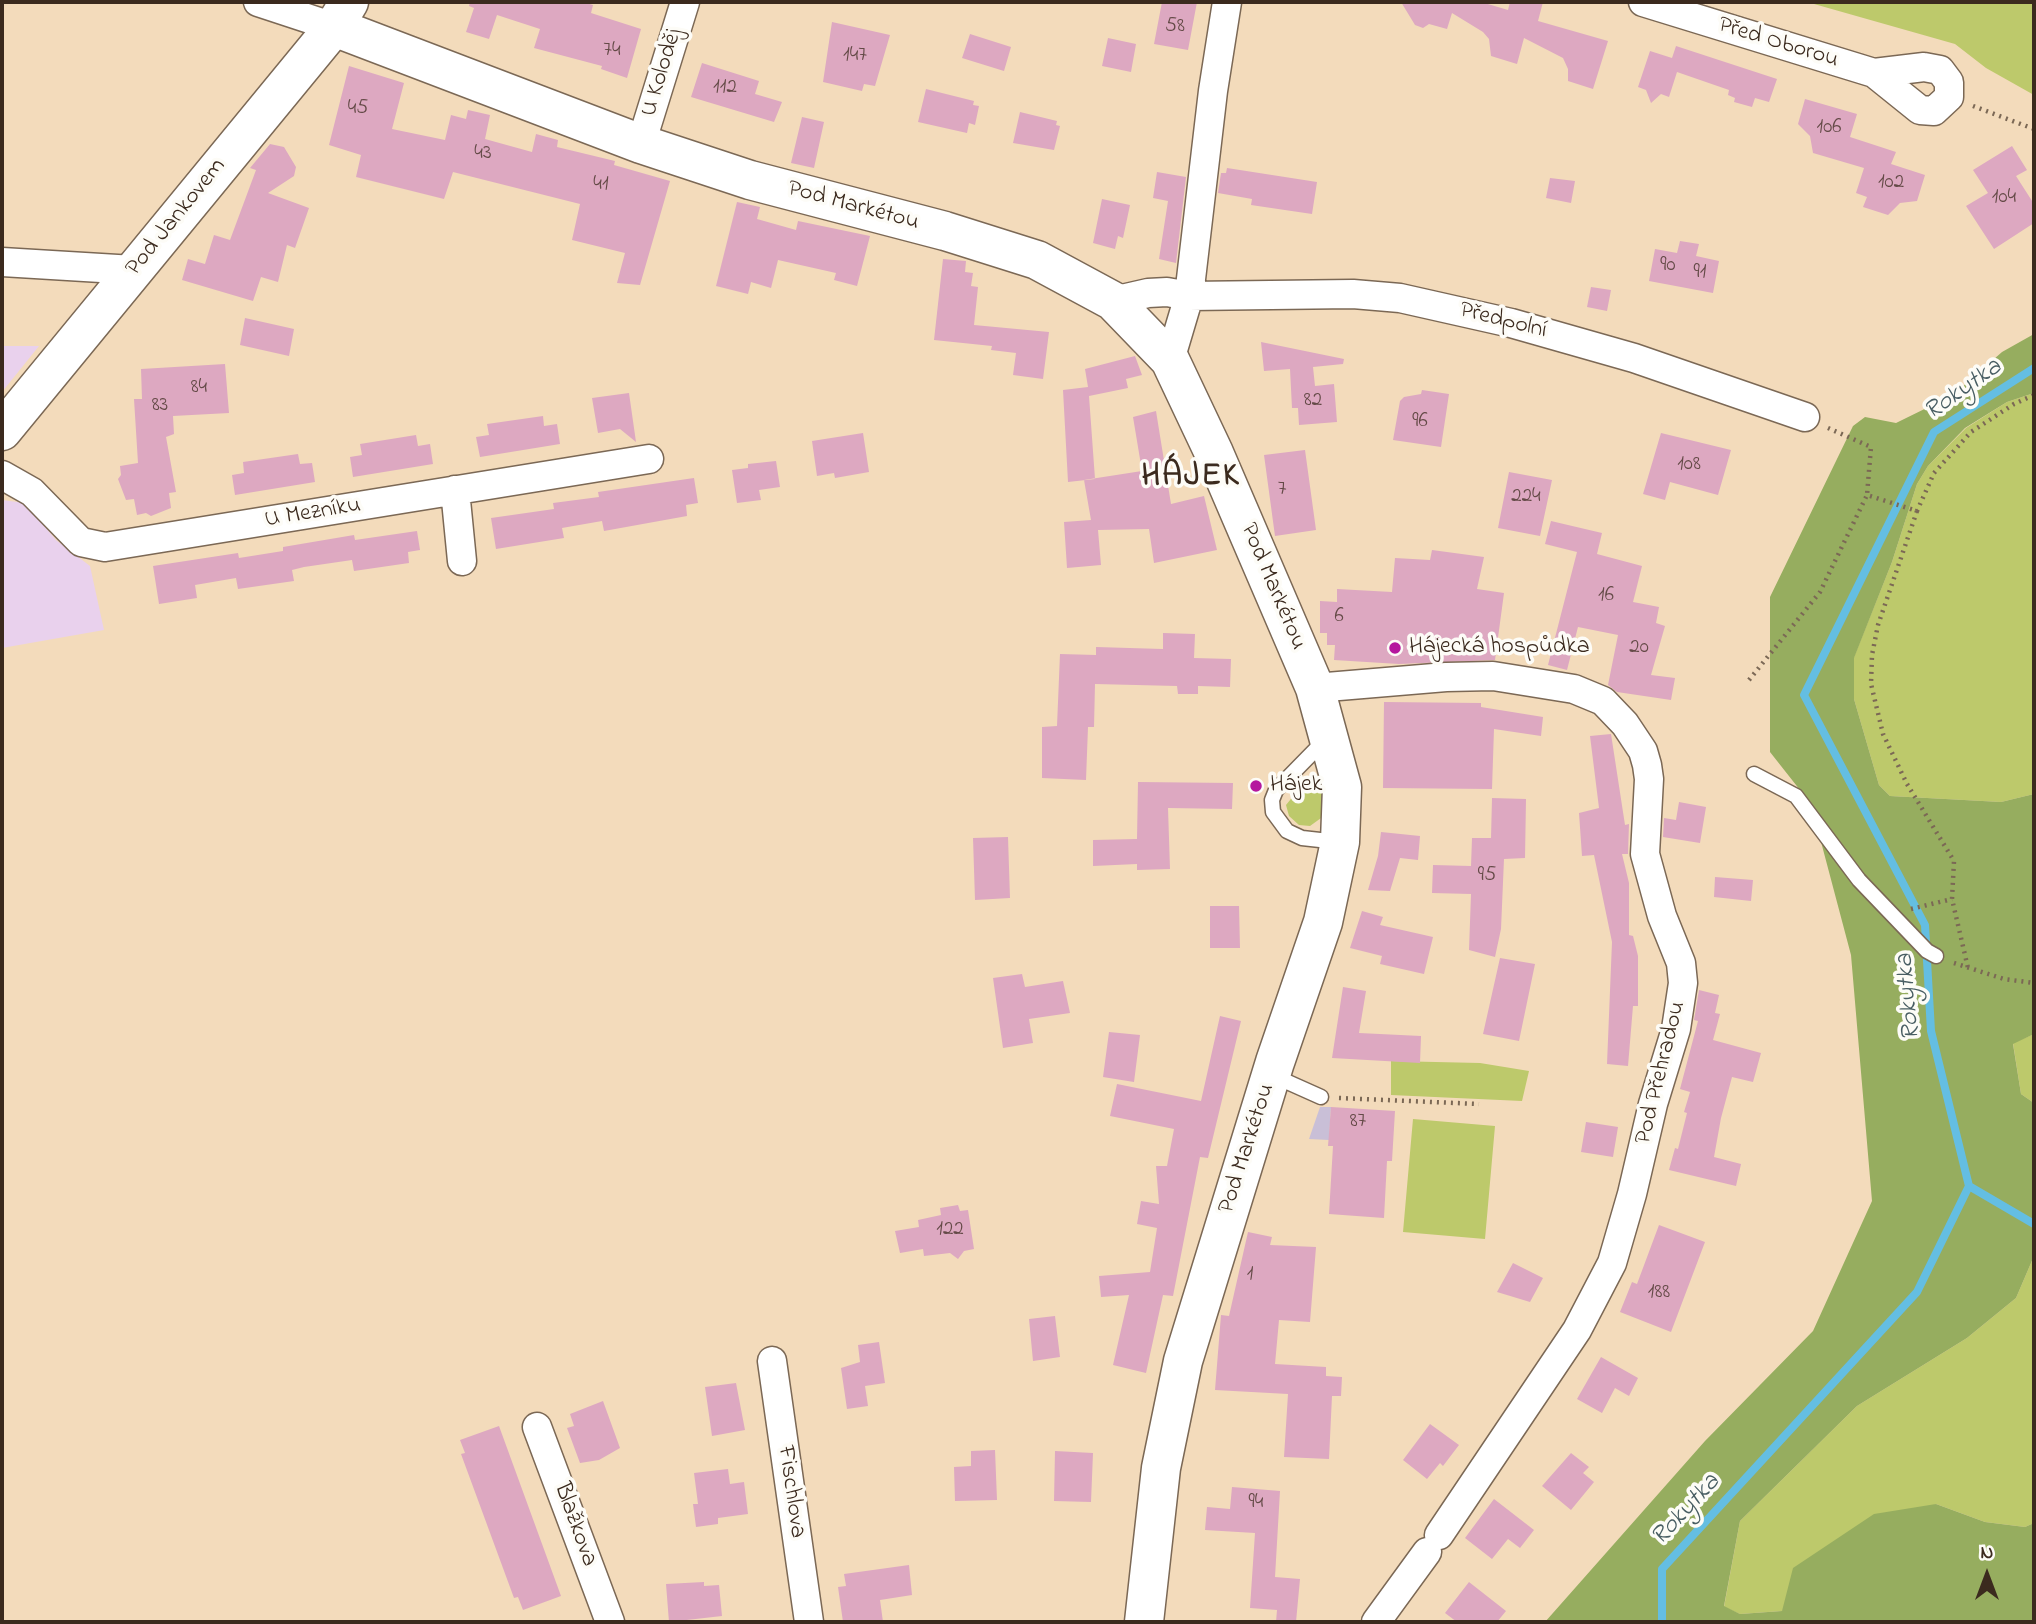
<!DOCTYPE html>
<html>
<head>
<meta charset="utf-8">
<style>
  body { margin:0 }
  #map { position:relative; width:2036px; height:1624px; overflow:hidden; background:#f3dbbb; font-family:"Indie Flower",sans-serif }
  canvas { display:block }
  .frame { position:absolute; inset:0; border:4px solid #3b2a1e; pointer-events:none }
  .north { position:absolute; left:1952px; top:1540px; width:70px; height:70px; -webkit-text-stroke:5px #fdfcf7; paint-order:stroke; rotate:0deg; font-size:19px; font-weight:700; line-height:28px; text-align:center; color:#3b2a1e }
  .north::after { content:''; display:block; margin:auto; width:24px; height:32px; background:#3b2a1e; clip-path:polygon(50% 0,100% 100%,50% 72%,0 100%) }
</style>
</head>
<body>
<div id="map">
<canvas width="2036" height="1624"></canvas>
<div class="frame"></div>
<div class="north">N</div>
</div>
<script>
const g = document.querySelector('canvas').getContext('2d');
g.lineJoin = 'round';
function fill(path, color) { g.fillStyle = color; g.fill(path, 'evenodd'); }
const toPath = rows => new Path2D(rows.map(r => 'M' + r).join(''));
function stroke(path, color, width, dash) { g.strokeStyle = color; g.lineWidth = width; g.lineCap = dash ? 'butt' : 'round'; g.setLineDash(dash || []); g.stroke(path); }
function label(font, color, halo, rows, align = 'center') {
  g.font = font + ' "Indie Flower",sans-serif'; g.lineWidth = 7; g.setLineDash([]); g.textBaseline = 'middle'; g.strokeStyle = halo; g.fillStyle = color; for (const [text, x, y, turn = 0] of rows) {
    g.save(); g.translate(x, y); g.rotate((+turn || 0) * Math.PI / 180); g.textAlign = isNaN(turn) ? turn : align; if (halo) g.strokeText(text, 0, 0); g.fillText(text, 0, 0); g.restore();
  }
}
fill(toPath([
  [2,346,39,346,2,392],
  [2,500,25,503,56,540,90,566,104,630,2,648]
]), '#e9d1ed');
fill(toPath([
  [1320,1107,1331,1107,1329,1140,1309,1139]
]), '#c9bfd7');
fill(toPath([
  [1807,2,2034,2,2034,95,1986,68,1955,44],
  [2034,393,2034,794,2001,802,1890,796,1879,785,1854,699,1854,657,1892,562,1917,484,1928,466,1966,428,2007,402],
  [1311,774,1324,782,1328,813,1310,826,1299,825,1289,816,1286,805],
  [2034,1034,2034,1103,2021,1094,2013,1043],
  [1391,1061,1480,1063,1529,1071,1522,1101,1391,1095],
  [1413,1119,1495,1126,1485,1239,1403,1232],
  [2034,1256,2034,1523,2025,1527,1985,1522,1936,1504,1782,1611,1740,1614,1724,1607,1740,1521,1857,1406,1967,1338,2016,1298]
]), '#bdc96b');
fill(toPath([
  [2034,334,2034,393,2007,402,1965,428,1928,466,1917,484,1892,562,1854,658,1854,699,1879,785,1890,796,2001,802,2034,794,2034,1034,2013,1044,2021,1094,2034,1103,2034,1256,2016,1298,1967,1338,1857,1406,1740,1521,1724,1606,1740,1614,1782,1611,1793,1568,1874,1514,1936,1504,1985,1522,2025,1527,2034,1523,2034,1622,1545,1622,1705,1441,1813,1331,1872,1201,1851,955,1811,804,1770,752,1770,597,1853,426,1865,417,1896,423,1953,395,2002,352]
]), '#96ad5f');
stroke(toPath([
  [1969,1186,2034,1224],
  [1662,1622,1662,1569,1917,1292,1969,1186,1931,1031,1925,925,1804,695,1934,432,2034,368]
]), '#64bee2', 8);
fill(toPath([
  [470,2,583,2,593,5,591,13,641,29,627,78,601,69,602,66,534,48,540,29,497,15,489,39,466,32,474,8,469,6],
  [1162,2,1197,2,1188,50,1154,44],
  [1401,2,1481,2,1508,10,1510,2,1543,2,1538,21,1608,41,1593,89,1568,81,1568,69,1563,58,1524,38,1517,64,1491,56,1489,39,1483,32,1452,13,1447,29,1429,24,1423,28,1415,25],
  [832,22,890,35,875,86,864,84,862,91,823,82],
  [970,34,1011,47,1004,71,962,58],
  [1108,38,1136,44,1131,72,1102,66],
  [1676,46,1777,79,1769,102,1755,98,1752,107,1734,102,1735,98,1728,95,1729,90,1677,72,1669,97,1661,94,1651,103,1646,90,1638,87,1650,51,1672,58],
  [702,63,759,81,755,94,782,102,774,122,691,97],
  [349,66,404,83,392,129,445,140,451,115,466,119,468,110,490,115,485,139,532,152,536,134,558,140,557,147,615,161,614,165,670,181,640,285,617,283,625,253,572,240,580,204,453,172,444,199,356,177,361,155,329,145],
  [926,89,974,101,973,105,979,106,975,125,969,123,967,133,918,122],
  [1805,99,1857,114,1850,137,1896,152,1891,164,1925,175,1917,201,1900,203,1888,215,1863,207,1867,197,1856,193,1864,168,1813,153,1810,136,1798,124],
  [1020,112,1057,121,1056,125,1060,126,1054,150,1013,143],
  [802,117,824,122,814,168,791,163],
  [270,144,284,147,296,167,294,176,268,193,309,208,295,248,287,245,278,282,261,277,253,301,182,280,188,259,205,264,214,235,230,240,256,170,250,168],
  [2012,146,2027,170,2016,176,2034,204,2034,223,1994,249,1966,206,1988,193,1973,170],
  [1227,168,1317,182,1312,214,1251,205,1252,199,1218,193,1221,173,1226,173],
  [1157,172,1186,177,1176,263,1159,259,1168,201,1153,198],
  [1550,178,1575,181,1571,203,1546,198],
  [1102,199,1130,205,1123,238,1118,236,1115,249,1093,243],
  [737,202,760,207,757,219,796,230,798,221,870,236,857,286,834,280,836,273,778,260,771,288,751,282,748,294,716,286],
  [1680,241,1699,244,1696,256,1719,261,1713,293,1649,281,1655,249,1677,253],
  [943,259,966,261,965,272,973,273,971,286,978,287,974,325,1049,332,1043,379,1013,375,1016,353,991,350,992,346,934,340],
  [1591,287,1611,290,1607,311,1587,307],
  [245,318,294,329,289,356,240,345],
  [1261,342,1344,359,1343,364,1313,367,1315,386,1334,384,1337,422,1299,425,1298,408,1292,408,1290,369,1264,371],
  [1135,356,1142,375,1126,379,1128,388,1089,396,1095,479,1068,482,1063,390,1088,387,1085,369],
  [225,364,229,413,173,416,174,434,166,437,176,492,169,493,171,508,151,516,146,513,137,515,134,499,126,500,118,479,121,475,120,466,138,463,134,399,142,399,141,369],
  [1422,390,1449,394,1441,447,1393,440,1400,401,1404,397,1421,394],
  [629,393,636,442,620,429,598,433,592,398],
  [1156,411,1171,504,1204,496,1217,550,1154,563,1149,529,1098,530,1101,565,1067,568,1064,522,1091,520,1084,480,1142,471,1133,417],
  [543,416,544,426,557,424,560,444,480,457,476,437,489,435,487,424],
  [863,433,869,472,835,478,834,473,817,476,812,441],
  [1661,433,1731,450,1718,495,1670,482,1665,500,1643,494],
  [416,435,418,446,430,444,433,464,353,477,350,457,362,455,360,444],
  [1305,450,1316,530,1275,536,1264,455],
  [298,454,300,464,312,463,315,482,235,495,232,475,244,473,243,462],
  [776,461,780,487,759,490,761,500,737,503,732,470,748,468,748,464],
  [1509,472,1552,480,1540,536,1498,528],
  [694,478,698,503,686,505,687,516,604,531,602,521,562,528,564,538,496,549,491,518,554,509,553,503,599,497,598,492],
  [1551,521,1602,533,1597,554,1642,566,1633,602,1659,607,1656,623,1665,626,1651,675,1675,678,1671,700,1617,692,1608,685,1618,635,1578,627,1567,670,1548,665,1577,552,1545,544],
  [417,531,420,550,408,552,409,563,354,571,352,560,304,567,292,570,294,581,238,589,236,578,195,585,197,598,159,604,153,566,238,553,239,558,283,551,283,547,354,535,355,540],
  [1432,550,1484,557,1477,589,1504,593,1495,660,1399,664,1334,660,1335,645,1327,645,1327,633,1320,633,1320,601,1337,602,1337,589,1392,592,1395,558,1430,560],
  [1163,633,1195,634,1194,658,1231,659,1230,687,1198,686,1198,694,1178,694,1177,686,1095,684,1094,727,1088,727,1086,780,1042,778,1042,727,1057,726,1060,654,1096,655,1096,647,1163,649],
  [1384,702,1481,703,1481,707,1543,717,1541,736,1494,729,1492,789,1383,788],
  [1611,734,1625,825,1629,824,1628,854,1622,854,1629,883,1629,935,1633,936,1638,956,1638,1006,1633,1006,1628,1066,1607,1064,1612,942,1594,855,1582,856,1579,813,1599,808,1590,736],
  [1138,782,1233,783,1232,809,1168,808,1170,869,1137,870,1137,864,1093,866,1093,840,1137,839],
  [1492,798,1526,799,1525,858,1504,859,1501,929,1495,957,1469,950,1471,894,1432,893,1433,865,1471,866,1472,838,1491,838],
  [1679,802,1706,807,1700,843,1663,837,1664,818,1676,820],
  [1381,832,1420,836,1418,860,1400,858,1390,891,1368,890,1378,856],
  [1008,837,1010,898,975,900,973,838],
  [1715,877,1753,880,1751,901,1714,897],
  [1210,906,1239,906,1240,948,1210,948],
  [1362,911,1383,917,1380,925,1433,937,1424,974,1380,964,1382,956,1350,948],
  [1500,958,1535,964,1519,1041,1483,1034],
  [1022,974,1025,987,1063,981,1070,1013,1029,1019,1033,1043,1003,1048,993,978],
  [1343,987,1366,991,1359,1033,1421,1036,1420,1063,1332,1058],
  [1699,990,1719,995,1715,1013,1720,1014,1713,1040,1761,1053,1753,1082,1732,1077,1721,1118,1714,1157,1741,1164,1736,1186,1669,1170,1675,1148,1678,1149,1687,1113,1684,1112,1690,1092,1680,1089,1698,1021,1694,1020],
  [1220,1016,1241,1021,1208,1158,1200,1157,1173,1296,1163,1295,1146,1373,1113,1365,1129,1295,1101,1297,1099,1276,1150,1272,1157,1228,1137,1224,1141,1201,1159,1204,1156,1166,1167,1166,1174,1129,1110,1116,1117,1084,1201,1101],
  [1109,1032,1140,1035,1134,1082,1103,1077],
  [1331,1107,1395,1111,1392,1161,1387,1161,1384,1218,1329,1214,1333,1146,1328,1146],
  [1586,1122,1618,1127,1613,1157,1581,1152],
  [958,1205,960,1211,968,1210,974,1249,964,1251,958,1259,950,1253,924,1256,923,1249,900,1253,895,1231,919,1227,918,1220,941,1215,940,1208],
  [1659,1225,1705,1242,1671,1332,1620,1312,1632,1282,1637,1284],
  [1248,1232,1272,1237,1270,1245,1316,1247,1310,1322,1279,1320,1275,1364,1326,1367,1326,1376,1342,1377,1341,1396,1332,1396,1329,1459,1284,1457,1288,1394,1215,1390,1221,1315,1229,1316],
  [1513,1263,1543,1278,1530,1302,1497,1292],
  [1055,1316,1060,1357,1033,1361,1029,1319],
  [879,1342,885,1383,865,1386,868,1406,847,1409,841,1368,860,1362,858,1345],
  [1601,1357,1638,1378,1629,1396,1615,1388,1602,1413,1577,1399],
  [736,1383,745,1430,712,1436,705,1387],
  [603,1401,620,1448,599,1460,580,1463,567,1428,574,1426,570,1414],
  [1430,1424,1459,1445,1443,1466,1440,1463,1427,1479,1403,1460],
  [499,1426,561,1596,523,1610,518,1597,514,1598,461,1454,465,1453,460,1440],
  [995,1450,997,1500,955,1501,954,1467,971,1466,971,1451],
  [1055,1451,1093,1453,1091,1502,1054,1501],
  [1571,1453,1589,1467,1583,1473,1594,1482,1571,1510,1542,1486],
  [728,1469,730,1484,744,1482,748,1514,718,1518,718,1524,696,1527,693,1504,698,1504,694,1473],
  [1232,1487,1280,1491,1275,1577,1300,1579,1296,1622,1276,1622,1277,1610,1250,1608,1255,1533,1205,1530,1207,1507,1230,1509],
  [1494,1499,1534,1530,1520,1548,1508,1539,1492,1559,1465,1538],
  [909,1565,912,1595,880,1600,883,1622,843,1622,838,1587,846,1586,844,1574],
  [704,1582,704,1586,719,1585,722,1616,669,1622,666,1584],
  [1469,1582,1506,1611,1497,1622,1457,1622,1445,1613]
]), '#dda8c1');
const lane = toPath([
  [1324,741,1276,790,1272,800,1273,812,1287,831,1302,838,1338,842],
  [1754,774,1796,796,1859,880,1927,951,1936,956],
  [1274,1076,1321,1097]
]);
const street = toPath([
  [258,2,334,27],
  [1643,2,1874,73],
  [1924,67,1940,70,1949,82,1949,97,1934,111,1920,110,1874,73,1924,67],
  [641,144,685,2],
  [2,262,134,270],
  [1113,301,1148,293,1167,292,1189,296,1353,294,1400,298,1511,323,1634,358,1805,417],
  [1170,360,1189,296,1213,91,1227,2],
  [2,475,32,492,81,542,105,547,649,459],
  [455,490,462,561],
  [1315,688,1446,677,1493,676,1574,689,1603,701,1625,724,1643,751,1647,765,1649,779,1645,854,1662,916,1681,963,1683,983,1676,1029,1653,1104,1632,1194,1612,1263,1577,1330,1439,1535],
  [772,1361,809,1622],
  [537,1427,610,1622],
  [1376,1622,1427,1552]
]);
const secondary = toPath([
  [334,27,641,144,750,180,945,231,1037,260,1113,301,1170,360,1214,453,1315,688,1342,787,1340,842,1323,922,1275,1062,1183,1361,1161,1468,1144,1622],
  [2,431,334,27,349,2]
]);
stroke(lane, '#7b6855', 17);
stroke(street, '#7b6855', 31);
stroke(secondary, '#7b6855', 41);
stroke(toPath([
  [1973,106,2034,129],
  [1828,428,1871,447,1867,495],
  [1917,511,1878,625,1872,655,1871,684,1883,734,1907,784,1954,861,1952,899,1968,968],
  [1749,680,1820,592,1867,495,1917,511,1934,473,1971,432,2014,404,2034,395],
  [1911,909,1952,899],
  [1954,963,2004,979,2034,983],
  [1339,1098,1479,1104]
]), '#7b6855', 4.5, [2, 5]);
stroke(lane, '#fff', 14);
stroke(street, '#fff', 28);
stroke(secondary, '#fff', 38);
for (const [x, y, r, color] of [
  [1395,648,7,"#b5179e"],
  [1256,786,7,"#b5179e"]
]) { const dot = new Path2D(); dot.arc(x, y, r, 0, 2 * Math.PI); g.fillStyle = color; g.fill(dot); stroke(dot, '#fdfcf7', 2.5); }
label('21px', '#644a47', null, [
  ["58",1175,28],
  ["74",612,52],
  ["147",855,57],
  ["112",725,89],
  ["45",358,110],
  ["106",1829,129],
  ["43",483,155],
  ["102",1891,184],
  ["41",601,186],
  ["104",2004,199],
  ["90",1668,267],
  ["91",1700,274],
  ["84",199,389],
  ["82",1313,402],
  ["83",160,407],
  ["96",1420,423],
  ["108",1689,466],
  ["7",1282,491],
  ["224",1526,498],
  ["16",1606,597],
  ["6",1339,618],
  ["20",1639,649],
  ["95",1487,877],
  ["87",1358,1123],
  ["122",950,1231],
  ["1",1250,1276],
  ["188",1659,1294],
  ["94",1256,1504]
]);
label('24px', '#3b2a1e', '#fdfcf7', [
  ["Před Oborou",1778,44,17],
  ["U Koloděj",663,73,-73],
  ["Pod Markétou",853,207,15],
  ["Pod Jankovem",177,218,-51],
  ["Předpolní",1503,322,14],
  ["U Mezníku",313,514,-9],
  ["Pod Markétou",1272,587,67],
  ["Pod Přehradou",1662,1073,-76],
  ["Pod Markétou",1248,1149,-72],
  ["Fischlova",790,1492,82],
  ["Blažkova",574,1525,70]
]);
label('24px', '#3b2a1e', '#fdfcf7', [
  ["Hájecká hospůdka",1409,648],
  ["Hájek",1270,786]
], 'left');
label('italic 26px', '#495e63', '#fdfcf7', [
  ["Rokytka",1964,391,-35],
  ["Rokytka",1910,997,-95],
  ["Rokytka",1687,1511,-47]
]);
g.letterSpacing = '2px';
label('bold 32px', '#3b2a1e', '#fdfcf7', [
  ["HÁJEK",1191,479]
]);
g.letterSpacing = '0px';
</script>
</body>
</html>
